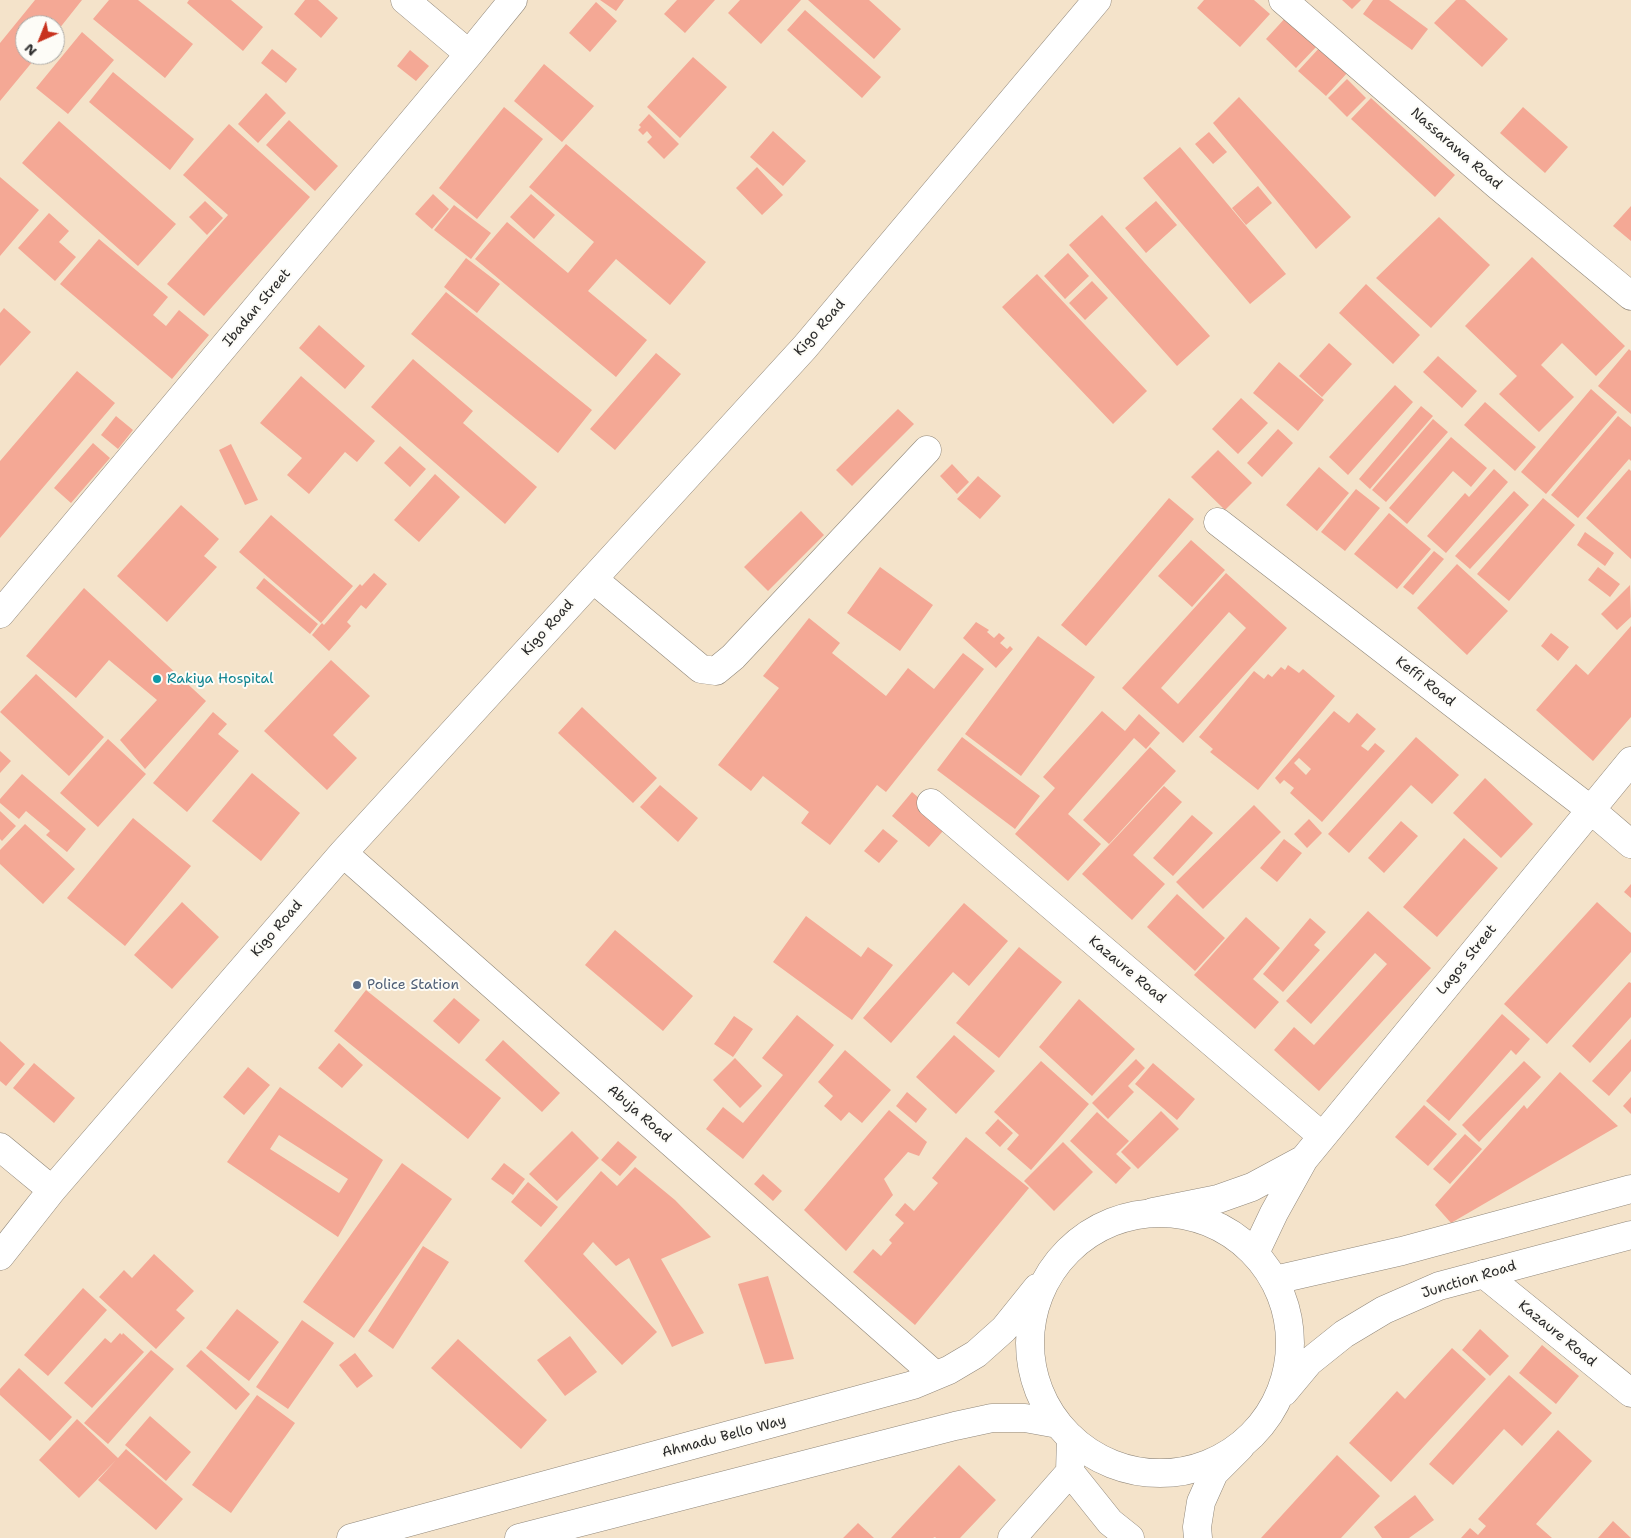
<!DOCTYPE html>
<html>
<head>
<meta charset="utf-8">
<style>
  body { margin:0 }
  #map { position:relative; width:1631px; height:1538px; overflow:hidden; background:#f4e3ca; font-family:"Shantell Sans",sans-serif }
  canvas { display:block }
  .north { position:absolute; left:15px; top:15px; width:50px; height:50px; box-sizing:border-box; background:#fdfcf7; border:1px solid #a9a8a5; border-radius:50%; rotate:224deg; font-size:14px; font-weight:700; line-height:20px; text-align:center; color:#2b2b2b }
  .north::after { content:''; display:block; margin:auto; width:18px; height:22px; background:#c8321e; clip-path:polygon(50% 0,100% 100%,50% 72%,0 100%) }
</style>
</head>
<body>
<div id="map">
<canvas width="1631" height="1538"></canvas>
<div class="north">N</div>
</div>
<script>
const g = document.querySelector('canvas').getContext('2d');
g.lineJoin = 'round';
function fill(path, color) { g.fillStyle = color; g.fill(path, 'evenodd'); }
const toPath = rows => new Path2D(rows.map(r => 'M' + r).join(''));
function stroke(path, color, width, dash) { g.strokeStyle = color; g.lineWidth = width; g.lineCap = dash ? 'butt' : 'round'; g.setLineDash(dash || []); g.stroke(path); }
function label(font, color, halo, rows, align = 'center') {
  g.font = font + ' "Shantell Sans",sans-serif'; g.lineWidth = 4; g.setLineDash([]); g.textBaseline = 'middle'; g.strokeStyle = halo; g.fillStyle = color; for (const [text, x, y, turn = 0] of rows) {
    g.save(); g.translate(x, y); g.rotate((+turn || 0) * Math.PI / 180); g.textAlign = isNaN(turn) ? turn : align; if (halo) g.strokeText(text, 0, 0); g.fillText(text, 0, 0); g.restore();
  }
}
fill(toPath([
  [35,0,82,0,55,34,55,25,25,25,25,55,38,55,0,101,0,43],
  [109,0,138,0,193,44,165,78,93,19],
  [189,0,231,0,263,27,243,51,187,3],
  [305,0,318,0,338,18,321,38,294,14],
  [600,0,624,0,616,11],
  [677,0,715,0,685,33,664,14],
  [740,0,801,0,761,44,728,13],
  [808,0,869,0,901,29,874,59],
  [1204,0,1254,0,1270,14,1240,47,1197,8],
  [1342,0,1361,0,1352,9],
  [1373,0,1389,0,1428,29,1412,50,1363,14],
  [1456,0,1465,0,1508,39,1482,67,1434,23],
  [596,2,617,21,590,52,569,33],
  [805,10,881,77,862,98,787,30],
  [1287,16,1318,45,1296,68,1266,39],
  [82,32,114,60,68,114,36,88],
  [1321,46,1348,72,1326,96,1298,71],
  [272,49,297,69,286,83,261,63],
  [410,50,429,66,416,81,397,66],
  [693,57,727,87,680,138,647,107],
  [544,64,594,106,562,142,514,101],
  [113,72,194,139,170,170,89,102],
  [1347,79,1366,98,1347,117,1328,98],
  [266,93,286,113,258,143,238,124],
  [1239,97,1351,217,1316,249,1213,123],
  [1371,98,1455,175,1435,197,1351,119],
  [504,107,543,139,477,219,439,188],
  [1523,107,1568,147,1545,173,1500,133],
  [649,114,679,144,664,159,647,142,652,137,647,131,643,135,638,130,641,127,639,125],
  [289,120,338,166,315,191,266,145],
  [59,121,176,224,138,266,22,163],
  [229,124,310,197,204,316,167,284,228,215,183,175],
  [773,131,806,161,783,186,750,157],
  [1209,132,1227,152,1213,164,1195,144],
  [566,144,706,262,670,305,616,259,588,291,647,340,616,377,475,259,507,222,568,273,594,242,529,187],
  [1180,147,1286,274,1250,304,1143,178],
  [757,167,783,195,762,215,736,188],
  [0,177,39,210,0,256],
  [1258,186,1272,203,1246,225,1232,208],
  [433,194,449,209,432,229,415,214],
  [531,194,555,215,534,239,510,217],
  [205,201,223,218,207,235,189,217],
  [1156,201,1177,225,1146,253,1125,228],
  [454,205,491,233,471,259,434,230],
  [1631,206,1631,241,1613,226],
  [49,213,69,231,59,242,76,257,55,281,18,248],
  [1102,215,1210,336,1177,366,1069,245],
  [1439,217,1490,265,1431,328,1376,278],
  [99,239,168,297,153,315,166,326,179,310,209,335,172,379,60,284],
  [1068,253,1089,276,1065,299,1044,276],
  [1532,257,1625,346,1596,376,1562,343,1541,365,1574,397,1539,432,1499,394,1517,376,1465,326],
  [466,258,500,284,477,313,444,287],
  [1037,274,1147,391,1113,424,1002,307],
  [1092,281,1108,298,1085,320,1069,303],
  [1366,284,1420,335,1393,364,1339,313],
  [446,292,592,410,558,453,411,334],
  [4,308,31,332,0,366,0,313],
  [319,325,365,366,345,389,299,348],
  [1329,343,1352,364,1322,397,1299,376],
  [1629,349,1631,351,1631,414,1598,386],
  [656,353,681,374,615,450,590,429],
  [1438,356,1477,391,1462,408,1423,372],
  [413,359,473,411,463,423,537,487,505,524,371,407],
  [1279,362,1324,400,1298,431,1253,393],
  [77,371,115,403,0,538,0,461],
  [301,376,375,441,357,462,345,452,309,494,287,475,302,458,260,423],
  [1395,385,1413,402,1348,475,1329,457],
  [1591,389,1617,412,1546,494,1521,472],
  [1241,398,1268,423,1238,454,1212,429],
  [1485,402,1536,447,1515,471,1464,425],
  [1421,406,1433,416,1370,489,1359,479],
  [898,409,914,424,852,486,836,470],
  [116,416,133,430,118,449,101,435],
  [1618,416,1631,427,1631,461,1629,459,1578,518,1551,495],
  [1433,419,1448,432,1386,502,1372,490],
  [1278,429,1293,443,1262,477,1247,463],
  [1451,437,1487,468,1471,487,1453,471,1407,524,1389,508],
  [93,443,110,458,71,503,54,488],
  [231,444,258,500,245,505,219,450],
  [400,446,426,469,410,487,384,463],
  [1218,450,1252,483,1225,510,1191,477],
  [952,464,969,482,957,494,940,476],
  [1319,467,1349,493,1317,531,1286,505],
  [1494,469,1508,482,1446,553,1427,536,1465,493,1469,497],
  [1629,469,1631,471,1631,559,1586,518],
  [435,474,460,497,419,542,394,520],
  [978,476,1001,496,980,519,957,499],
  [1356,489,1380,508,1345,551,1321,532],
  [1514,491,1529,505,1470,569,1455,556],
  [1169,498,1194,519,1086,646,1061,625],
  [1543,498,1575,525,1509,601,1477,574],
  [181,505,219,539,204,556,217,567,167,622,117,576],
  [801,511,824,535,768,591,744,567],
  [1389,513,1431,549,1397,589,1354,554],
  [271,515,353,586,321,623,239,552],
  [1585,532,1614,553,1605,566,1577,545],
  [1191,540,1225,570,1192,607,1158,576],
  [1434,551,1444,559,1413,595,1403,587],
  [1457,564,1508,611,1467,655,1417,608],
  [880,567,933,605,900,651,847,613],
  [1598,567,1620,584,1610,597,1588,580],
  [374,573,387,584,366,609,361,605,347,622,351,626,329,651,312,635,322,623,324,625,360,584,362,586],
  [1226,573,1287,628,1183,743,1122,688],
  [1229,612,1246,628,1178,704,1161,688],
  [264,578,318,624,310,634,256,588],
  [1630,585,1631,617,1617,630,1601,614],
  [84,588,206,701,145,769,120,740,157,700,109,660,76,698,26,656],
  [809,618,840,643,832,653,886,696,908,668,934,689,963,653,984,669,886,792,877,785,830,845,801,823,809,812,763,776,751,791,718,765,779,688,763,676],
  [976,622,989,630,987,632,994,638,999,633,1005,638,1000,643,1007,649,1010,646,1013,649,996,668,963,638],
  [1631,626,1631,717,1593,761,1536,710,1576,664,1588,675],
  [1551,633,1569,647,1558,661,1541,646],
  [1038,636,1095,677,1021,776,965,734],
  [331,660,370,696,333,735,357,758,327,790,264,731],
  [1288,665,1299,673,1303,669,1335,696,1258,790,1210,752,1213,749,1199,737,1254,671,1264,679,1268,674,1272,677,1281,667,1285,670],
  [36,674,104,737,69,776,0,712],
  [582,707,657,778,633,803,558,733],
  [1102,711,1125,731,1139,714,1160,733,1146,749,1134,738,1068,814,1101,844,1068,881,1015,834,1055,788,1043,777],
  [1334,711,1349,723,1357,713,1376,729,1361,746,1368,751,1375,743,1385,751,1322,822,1290,793,1294,788,1284,780,1280,784,1275,778],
  [1299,758,1311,769,1306,775,1294,763],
  [213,712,227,724,218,734,239,751,187,812,153,783],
  [962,737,1040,796,1015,829,937,770],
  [1416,737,1459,775,1432,804,1411,785,1349,853,1328,834],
  [108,739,146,774,98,827,60,793],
  [1150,747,1176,771,1109,844,1083,820],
  [0,751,11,761,0,773],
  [252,773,300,813,261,861,212,821],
  [22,774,86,829,67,852,46,835,50,831,26,811,19,819,0,803,0,799],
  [1485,778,1533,824,1501,858,1453,813],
  [660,785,698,818,678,842,640,807],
  [1164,786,1182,802,1133,855,1165,884,1132,920,1082,874],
  [912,792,949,824,929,847,892,816],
  [1254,805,1281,832,1203,909,1176,882],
  [0,811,16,826,2,841,0,839],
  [1192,815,1213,833,1173,876,1153,858],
  [133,818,191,866,125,946,67,898],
  [1309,819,1322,833,1307,848,1294,834],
  [1401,821,1418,836,1384,873,1368,858],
  [25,824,75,869,43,904,0,864,0,850],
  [883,829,898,841,879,863,864,851],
  [1464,838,1498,868,1437,937,1403,907],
  [1284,839,1302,853,1277,882,1260,868],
  [1631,884,1631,898,1624,892],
  [1177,894,1225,938,1195,971,1147,927],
  [182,902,219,937,172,989,134,955],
  [1597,902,1631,933,1631,952,1547,1044,1504,1004],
  [964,903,1008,941,969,986,953,972,891,1043,863,1018],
  [1368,911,1431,968,1319,1091,1274,1050,1294,1027,1314,1045,1387,964,1375,953,1311,1024,1286,1001],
  [806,916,861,957,868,947,893,965,852,1020,773,962],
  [1246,917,1280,948,1253,979,1279,1002,1255,1029,1194,975],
  [1310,918,1326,932,1314,945,1320,950,1283,992,1263,974],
  [615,930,693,996,663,1031,585,965],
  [1019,947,1062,982,999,1058,956,1023],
  [1629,982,1631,983,1631,1017,1590,1063,1572,1046],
  [366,990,501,1098,468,1139,334,1031],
  [454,998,480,1020,459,1044,433,1021],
  [1079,999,1135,1049,1092,1096,1039,1047],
  [1502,1014,1530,1039,1516,1055,1511,1050,1449,1121,1426,1101],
  [797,1015,834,1045,743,1159,706,1129,723,1107,743,1123,783,1075,762,1058],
  [734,1016,753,1029,733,1057,714,1044],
  [954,1035,995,1071,956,1114,916,1077],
  [1631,1039,1631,1071,1609,1096,1592,1081],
  [503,1040,560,1093,542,1112,485,1060],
  [0,1041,25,1064,6,1086,0,1081],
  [339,1043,363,1065,342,1088,318,1068],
  [845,1050,891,1090,862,1123,849,1112,841,1121,824,1106,833,1096,818,1082],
  [735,1058,762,1086,740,1108,713,1080],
  [1136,1059,1145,1068,1128,1086,1134,1092,1108,1119,1092,1103],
  [1041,1061,1089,1104,1031,1170,1007,1149,1019,1135,994,1112],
  [1524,1061,1541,1077,1479,1142,1462,1125],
  [34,1063,75,1098,54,1123,13,1088],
  [1153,1063,1195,1099,1177,1120,1135,1084],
  [248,1067,270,1085,244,1115,223,1097],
  [1560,1072,1618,1126,1451,1223,1435,1205,1524,1105,1527,1109],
  [280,1087,383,1160,338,1237,227,1162],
  [279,1135,348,1179,339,1193,270,1149],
  [907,1092,927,1109,916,1123,896,1106],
  [1631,1097,1631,1114,1623,1106],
  [1424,1105,1457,1134,1428,1166,1395,1137],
  [889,1110,927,1142,919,1156,908,1152,884,1179,893,1195,846,1251,804,1210],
  [1161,1111,1179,1129,1138,1169,1121,1152],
  [1097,1112,1129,1141,1116,1154,1131,1168,1116,1184,1070,1141],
  [998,1119,1013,1133,1000,1147,985,1133],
  [572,1131,599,1158,557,1201,529,1174],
  [1465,1134,1482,1149,1450,1184,1433,1169],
  [966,1137,1029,1188,915,1325,853,1272,873,1249,881,1256,892,1243,889,1240,904,1223,895,1215,905,1203,914,1211,938,1183,932,1178],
  [618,1141,637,1157,620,1176,601,1160],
  [1063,1142,1093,1172,1054,1211,1024,1181],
  [402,1163,452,1199,354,1338,303,1302],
  [504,1163,525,1179,513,1195,491,1179],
  [635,1167,675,1200,711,1237,661,1259,704,1333,672,1347,629,1258,616,1266,593,1242,583,1254,657,1332,622,1365,524,1261,601,1171,617,1186],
  [763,1174,782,1191,773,1201,754,1184],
  [528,1182,558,1207,541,1227,511,1202],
  [423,1246,449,1262,393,1349,368,1331],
  [154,1254,194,1291,176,1310,185,1318,156,1349,99,1297,124,1270,132,1278],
  [768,1276,794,1359,765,1364,738,1284],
  [83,1288,107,1310,48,1376,24,1355],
  [237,1309,279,1342,249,1381,206,1348],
  [302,1320,334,1343,288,1409,256,1387],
  [1480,1329,1509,1356,1490,1376,1462,1350],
  [120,1333,122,1335,123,1333,144,1352,92,1408,64,1383,105,1338,111,1343],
  [570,1336,597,1372,565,1396,537,1360],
  [458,1339,547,1420,521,1449,431,1368],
  [1542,1345,1579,1376,1556,1404,1519,1373],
  [1452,1348,1486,1379,1391,1482,1349,1443,1397,1391,1405,1399],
  [151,1350,174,1369,108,1444,84,1423],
  [201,1350,250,1394,236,1410,186,1366],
  [355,1353,373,1376,357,1388,339,1365],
  [19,1368,72,1417,50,1441,0,1395,0,1389],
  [1509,1375,1552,1413,1522,1446,1504,1429,1453,1485,1429,1464],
  [257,1395,295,1423,231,1513,192,1485],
  [150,1416,191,1452,166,1481,125,1445],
  [77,1419,118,1458,126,1449,183,1499,156,1530,98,1480,116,1460,79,1498,39,1460],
  [1558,1430,1592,1461,1536,1524,1552,1538,1461,1538,1470,1528,1478,1535,1486,1526,1478,1519],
  [1337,1455,1380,1496,1341,1538,1261,1538],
  [959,1465,996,1500,960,1538,936,1538,935,1537,933,1538,891,1538],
  [1415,1495,1434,1520,1409,1538,1382,1538,1374,1527],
  [1613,1521,1631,1538,1598,1538],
  [858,1523,874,1538,843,1538]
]), '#f4a895');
const minor = toPath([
  [405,0,469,54],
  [1283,0,1497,185,1631,296],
  [1218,522,1591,810,1631,844],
  [593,579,701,669,716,671,733,657,927,450],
  [0,614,469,54,513,0],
  [931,803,1322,1136],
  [343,853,935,1375],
  [0,1147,52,1190],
  [1153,1212,1218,1199,1252,1187,1304,1159],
  [1255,1253,1274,1213,1304,1159,1631,761],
  [0,1256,52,1190,343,853,805,347,1097,0],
  [1484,1274,1631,1393],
  [1070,1472,1110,1522,1130,1538],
  [1070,1472,1071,1438],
  [1012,1538,1070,1472],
  [1198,1538,1197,1527,1201,1502,1214,1473,1240,1447]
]);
const major = toPath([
  '1030 1343a130 130 0 1 1 260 0a130 130 0 1 1-260 0Z',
  [1275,1280,1402,1251,1631,1189],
  [1284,1392,1309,1362,1344,1334,1384,1310,1439,1286,1631,1235],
  [351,1538,913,1385,949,1370,976,1354,1004,1329,1037,1288],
  [519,1538,955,1426,992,1418,1025,1418,1058,1424]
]);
stroke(minor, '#90877a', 29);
stroke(major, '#90877a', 29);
stroke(minor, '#fff', 28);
stroke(major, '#fff', 28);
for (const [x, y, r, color] of [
  [157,679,5,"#0f9aa8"],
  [357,985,5,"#5c6f8a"]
]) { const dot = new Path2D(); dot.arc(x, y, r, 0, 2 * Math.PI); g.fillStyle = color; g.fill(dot); stroke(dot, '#fdfcf7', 2); }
label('14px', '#2b2b2b', '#fdfcf7', [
  ["Nassarawa Road",1456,149,41],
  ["Ibadan Street",257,308,-50],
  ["Kigo Road",820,328,-49],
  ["Kigo Road",548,628,-48],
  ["Keffi Road",1425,682,38],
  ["Kigo Road",277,929,-49],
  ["Lagos Street",1467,960,-51],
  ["Kazaure Road",1127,970,40],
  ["Abuja Road",639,1114,41],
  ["Junction Road",1469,1280,-17],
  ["Kazaure Road",1557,1334,39],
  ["Ahmadu Bello Way",724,1437,-15]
]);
label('14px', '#0d838f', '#fdfcf7', [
  ["Rakiya Hospital",167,679]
], 'left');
label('14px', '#4e5e75', '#fdfcf7', [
  ["Police Station",367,985]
], 'left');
</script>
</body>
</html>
